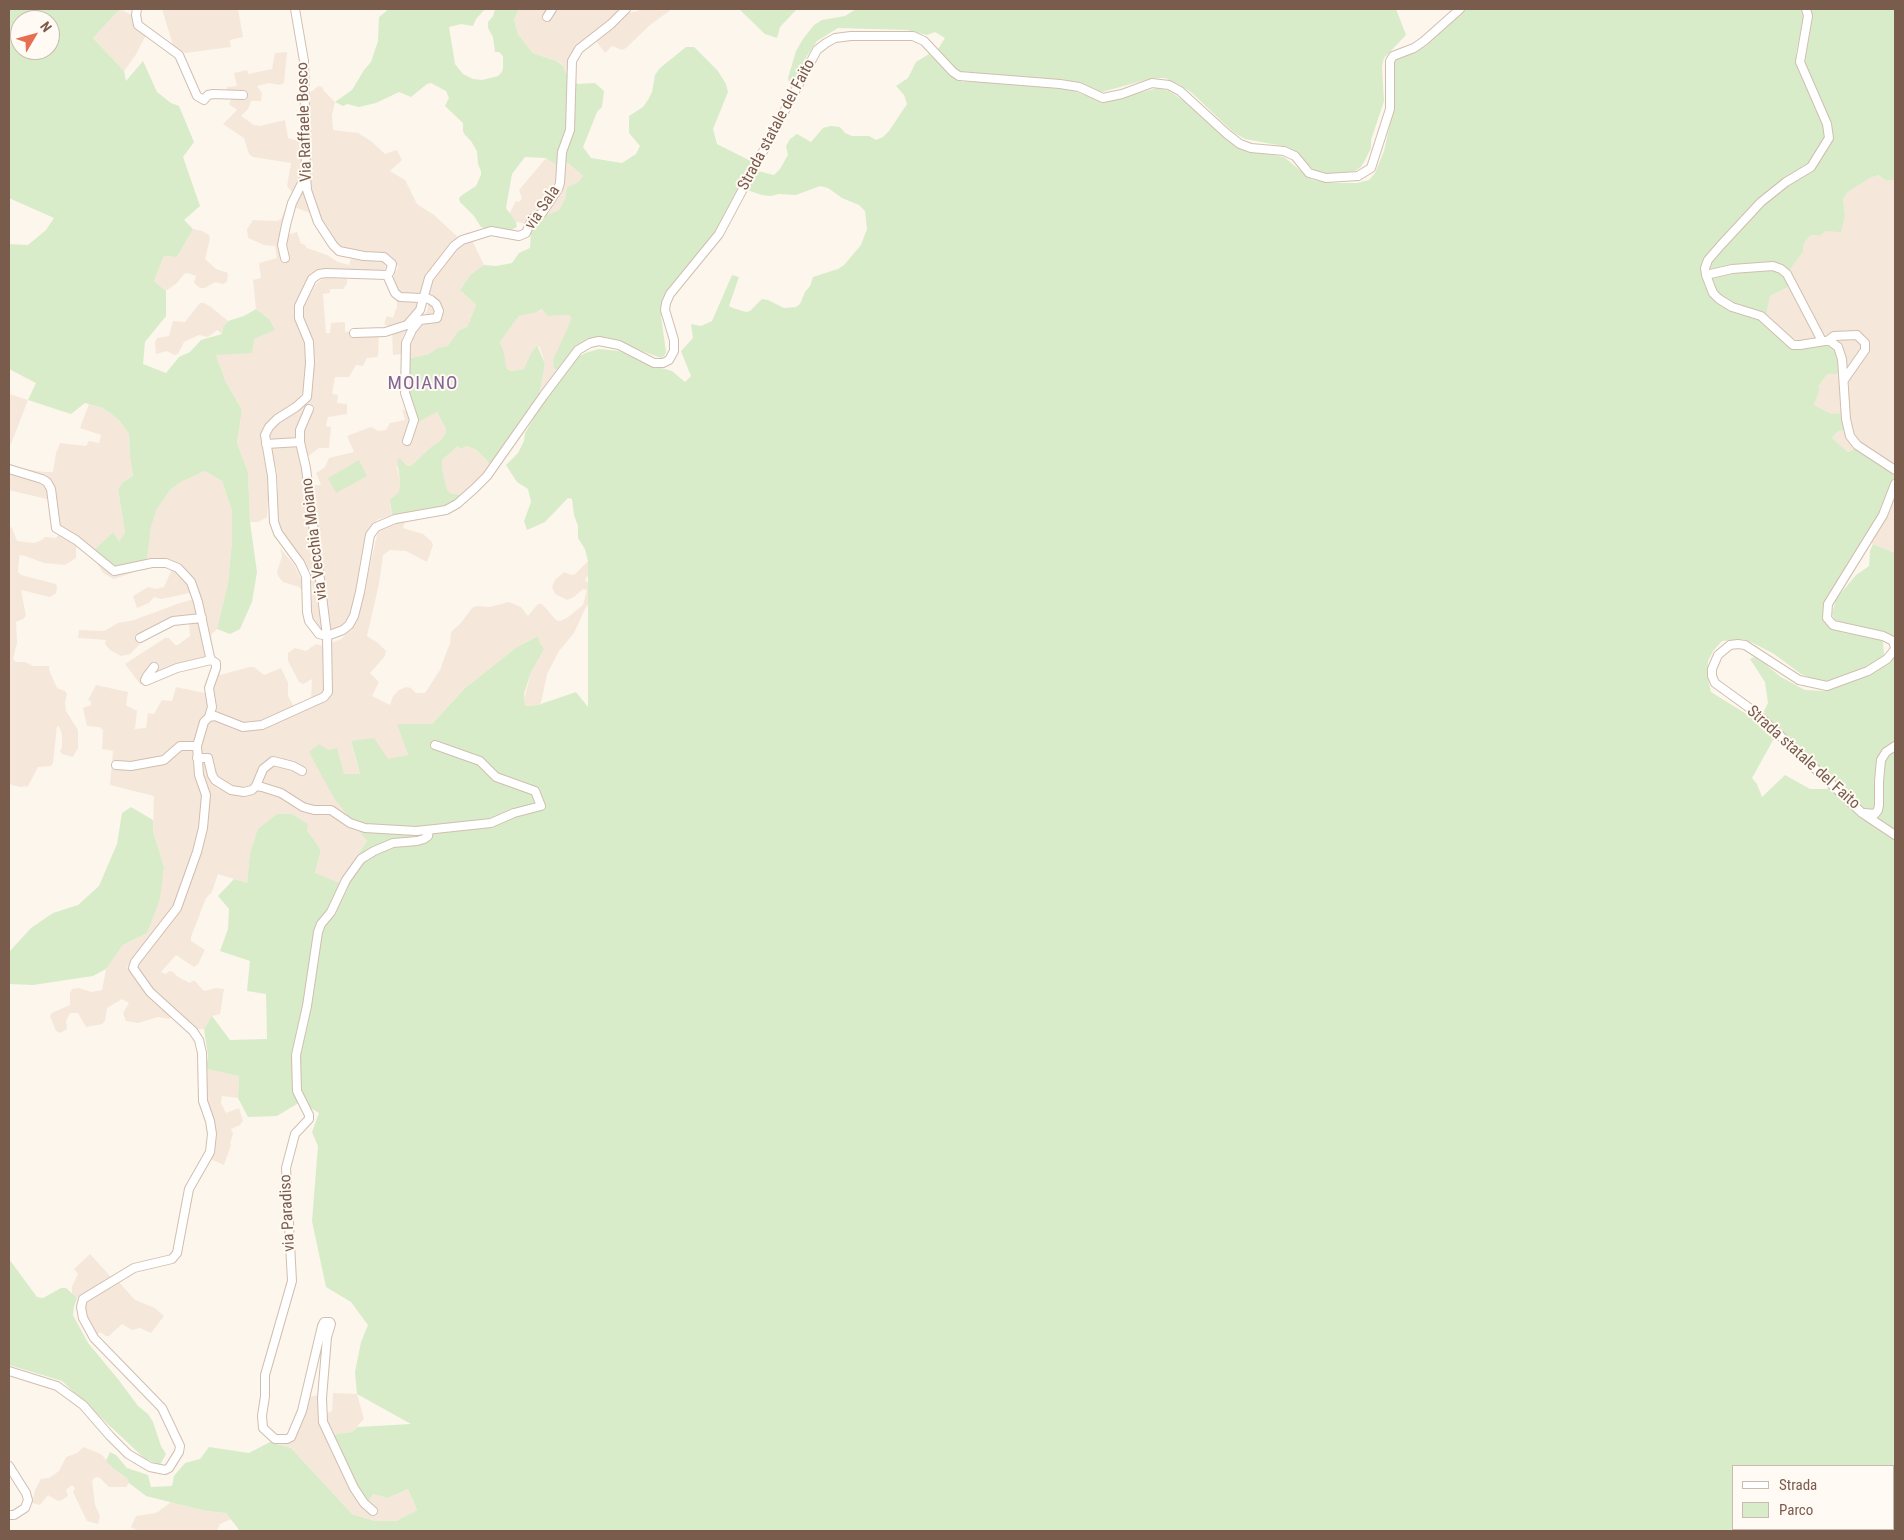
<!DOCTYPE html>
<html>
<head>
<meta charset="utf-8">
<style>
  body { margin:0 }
  #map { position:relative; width:1904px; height:1540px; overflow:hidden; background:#fdf6ec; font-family:"Roboto Condensed",sans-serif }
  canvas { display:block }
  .frame { position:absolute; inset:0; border:10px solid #7a5c4d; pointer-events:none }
  .legend { position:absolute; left:1732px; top:1465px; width:162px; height:65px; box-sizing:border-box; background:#fffaf3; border:1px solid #cabbb1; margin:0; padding:6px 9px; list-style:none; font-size:15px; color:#7a5c4d }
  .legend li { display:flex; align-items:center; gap:10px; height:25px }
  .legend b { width:25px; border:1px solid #cabbb1 }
  .north { position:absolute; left:10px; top:10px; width:50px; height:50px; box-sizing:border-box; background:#fffaf3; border:1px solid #cabbb1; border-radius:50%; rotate:53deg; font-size:14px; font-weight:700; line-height:20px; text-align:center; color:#7a5c4d }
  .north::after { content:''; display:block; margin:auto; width:18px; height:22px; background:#e76f51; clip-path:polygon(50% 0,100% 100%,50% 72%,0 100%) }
</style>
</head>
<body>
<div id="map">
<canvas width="1904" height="1540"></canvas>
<div class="frame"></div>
<ul class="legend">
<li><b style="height:6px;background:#fff"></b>Strada</li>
<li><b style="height:14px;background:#d8ecc9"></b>Parco</li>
</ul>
<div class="north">N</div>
</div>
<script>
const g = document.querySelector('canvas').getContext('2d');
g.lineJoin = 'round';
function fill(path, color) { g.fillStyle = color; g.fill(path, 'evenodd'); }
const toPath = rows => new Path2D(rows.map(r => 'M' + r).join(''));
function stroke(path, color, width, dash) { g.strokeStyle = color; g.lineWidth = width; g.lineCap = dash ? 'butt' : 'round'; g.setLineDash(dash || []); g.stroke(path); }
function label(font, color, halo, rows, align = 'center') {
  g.font = font + ' "Roboto Condensed",sans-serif'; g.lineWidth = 4; g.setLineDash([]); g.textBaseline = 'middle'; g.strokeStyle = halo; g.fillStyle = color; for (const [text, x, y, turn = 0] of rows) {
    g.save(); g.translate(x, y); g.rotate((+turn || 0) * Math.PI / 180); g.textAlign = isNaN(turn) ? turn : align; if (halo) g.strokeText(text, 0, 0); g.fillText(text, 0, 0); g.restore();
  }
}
fill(toPath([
  [120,9,132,15,136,27,146,35,135,56,124,71,93,38],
  [162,9,238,9,243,37,230,40,231,47,185,53,173,45],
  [519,9,617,9,624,14,638,11,640,9,672,9,650,25,626,48,622,50,612,46,605,53,596,41,591,41,581,50,576,59,571,80,566,74,563,66,558,61,533,53,518,34,514,19],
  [287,52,284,83,280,85,269,83,257,86,262,93,261,101,251,101,248,109,241,116,254,125,260,126,285,120,288,138,302,142,303,190,310,213,294,207,287,235,297,232,301,244,304,244,307,248,327,255,338,262,349,265,351,259,384,262,386,268,383,270,318,271,311,274,295,308,296,316,308,342,307,372,303,392,295,403,270,422,262,434,262,446,269,486,267,517,258,522,250,522,248,472,237,443,242,410,225,380,216,355,232,353,254,339,269,319,256,309,253,280,261,278,259,263,277,258,275,246,264,245,248,238,247,229,253,220,277,221,281,219,292,192,287,186,291,163,253,157,249,154,244,138,223,124,237,110,229,104,231,99,226,99,227,87,237,86,234,73,247,70,248,74,272,69,275,53],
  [318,86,322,87,324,91,335,102,332,115,333,130,358,133,371,141,385,154,397,150,402,160,390,171,405,180,417,204,434,215,459,238,468,232,484,265,471,274,460,290,476,305,467,327,459,330,449,346,437,348,429,354,406,359,407,344,423,319,428,308,427,301,399,293,393,279,398,267,391,257,388,255,357,252,340,248,323,225,311,193,309,180,309,94],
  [546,158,556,165,568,163,583,176,578,182,567,187,565,199,559,210,540,218,531,232,523,223,516,222,509,214,516,201,519,202,522,198,519,190],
  [1878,175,1885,180,1895,180,1895,553,1873,544,1866,538,1885,500,1856,448,1848,452,1832,438,1837,432,1845,430,1832,414,1814,405,1820,389,1818,387,1825,377,1828,374,1836,374,1799,341,1790,337,1766,317,1770,296,1788,287,1791,268,1803,252,1804,243,1811,235,1820,236,1845,215,1843,199,1848,192,1870,178],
  [193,229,202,231,209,235,210,239,205,259,216,269,228,273,227,282,223,284,215,282,205,288,200,288,194,283,196,276,188,273,184,274,177,283,166,291,154,281,164,256,177,257],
  [328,278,347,279,347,284,343,289,330,289,330,293,323,294,326,333,330,333,331,323,343,322,345,323,345,332,355,331,379,335,378,355,377,357,367,358,363,366,356,365,349,377,335,377,332,394,338,395,337,403,347,404,347,414,328,417,326,426,331,427,329,448,319,448,307,457,311,485,321,485,316,473,325,467,329,458,354,452,347,436,371,427,378,431,386,430,390,423,405,420,402,409,409,413,437,412,446,429,446,434,441,440,431,447,411,466,407,466,401,459,397,468,400,480,399,492,390,504,392,515,377,520,371,528,351,611,344,624,337,630,330,632,319,631,310,619,313,588,309,576,279,528,276,516,278,488,277,471,270,447,270,436,271,432,279,423,304,406,311,396,313,381,313,354,302,316,302,310,316,284,322,279],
  [397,299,402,301,421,302,402,338,401,354,393,355,392,328,384,324,387,316,393,318,394,315,397,307],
  [200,303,204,303,211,307,228,321,223,327,222,334,217,330,211,335,207,337,199,335,184,342,178,354,174,355,167,351,156,354,155,342,157,338,169,336,173,321,185,322],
  [543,309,548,316,569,315,571,318,554,369,557,370,539,396,545,364,540,348,537,345,531,353,525,369,511,371,507,369,500,342,519,316,535,313],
  [9,394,28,400,9,449],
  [89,404,103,408,119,420,129,434,130,457,133,476,123,482,118,489,125,533,119,541,113,532,93,551,147,561,151,527,157,509,170,490,181,482,205,471,222,481,232,511,232,541,228,583,217,629,211,635,213,655,217,658,220,675,249,667,254,667,264,675,281,668,288,683,288,696,294,707,261,722,243,724,208,714,195,744,203,792,201,819,195,853,177,905,154,936,130,962,127,968,169,1012,172,1017,169,1019,158,1017,138,1023,126,1021,123,1013,129,1003,122,999,107,1008,105,1021,102,1024,86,1027,78,1013,70,1013,66,1021,67,1029,60,1033,56,1031,50,1016,52,1013,70,1005,70,993,72,989,79,988,91,992,102,990,106,969,123,945,147,933,164,867,153,831,154,796,110,785,113,751,102,749,103,730,99,727,87,726,83,708,91,705,91,701,88,700,96,685,128,692,126,705,137,711,135,729,146,728,148,713,154,714,162,700,172,701,176,687,205,693,206,684,210,677,213,665,208,663,189,667,144,685,140,684,125,664,165,638,169,638,175,645,178,645,190,636,189,623,170,625,145,639,130,654,126,655,121,656,110,650,105,644,106,640,78,638,79,630,104,631,118,623,134,620,180,603,194,599,190,593,161,599,154,597,149,603,137,608,133,596,148,587,156,589,164,587,172,569,159,567,143,569,114,579,110,577,103,573,95,560,57,527,55,501,9,490,9,463,20,468,44,472,53,472,56,453,60,443,86,446,89,441,99,443,101,435,80,428],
  [458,446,465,446,477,450,491,465,463,495,450,493,447,489,442,469,442,460],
  [405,521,403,528,423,534,432,542,433,545,427,562,406,551,390,550,383,555,379,584,367,636,378,643,386,651,385,656,370,673,379,682,372,696,390,705,393,696,399,690,406,687,411,688,416,693,425,693,440,670,448,648,450,644,451,632,460,624,472,608,476,606,489,607,509,602,521,607,528,616,538,604,542,604,556,620,560,621,567,618,583,605,587,590,583,589,574,597,567,600,555,594,552,587,555,580,564,572,571,575,575,574,588,561,594,567,585,580,595,589,596,593,585,609,574,633,559,651,547,674,541,703,538,705,525,706,524,700,531,672,536,662,540,644,538,636,517,647,465,688,432,724,398,724,408,755,388,760,351,742,360,775,343,774,329,750,309,752,367,841,339,884,315,874,321,850,307,830,250,853,247,883,218,874,212,892,206,898,191,937,191,941,205,950,198,964,194,967,176,955,161,972,166,974,169,971,173,972,178,977,190,983,194,980,204,991,216,988,224,989,220,1014,212,1016,204,1029,194,1030,151,991,138,975,136,962,186,891,207,795,201,775,199,751,208,722,215,719,242,730,326,700,328,644,341,639,352,629,359,612,377,535,382,528,389,524],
  [9,526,12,528,17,541,34,543,42,540,45,537,56,538,59,534,76,546,76,558,65,565,44,563,25,556,20,555,19,559,18,572,21,575,56,584,57,588,56,593,50,597,21,590,26,616,23,619,16,622,17,643,13,659,16,662,25,662,33,666,49,666,49,670,57,688,65,691,67,694,65,702,66,711,78,730,78,748,73,757,62,754,60,751,62,747,62,734,59,727,57,726,53,763,51,766,38,767,28,786,20,787,9,784],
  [280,548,295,566,303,584,303,592,299,587,283,582,278,576,277,572,282,556],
  [316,644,323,646,326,664,326,693,311,699,312,679,303,684,299,682,288,661,288,653,295,648,306,651],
  [206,1069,239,1076,238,1098,222,1096,221,1103,226,1113,239,1108,243,1121,240,1125,231,1129,233,1134,230,1143,231,1145,224,1165,208,1158,211,1152,205,1107],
  [90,1254,111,1277,77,1298,72,1295,72,1286,78,1274,74,1269],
  [117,1280,135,1300,155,1308,164,1316,151,1333,140,1328,132,1330,122,1324,109,1336,106,1336,100,1332,97,1335,89,1326,84,1311,85,1300],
  [333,1393,357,1394,364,1419,352,1432,333,1435,373,1494,388,1498,408,1489,417,1510,396,1521,375,1521,352,1514,291,1448,278,1444,291,1432,303,1398,324,1394,327,1413,332,1411],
  [83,1447,101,1454,114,1469,127,1478,129,1483,126,1487,109,1487,100,1478,96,1477,92,1480,95,1505,100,1516,98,1524,87,1521,73,1492,75,1488,72,1485,66,1490,68,1496,62,1500,58,1501,48,1495,40,1505,32,1503,35,1490,41,1479,49,1478,59,1471,66,1457,77,1453],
  [171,1502,206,1511,226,1513,231,1519,220,1524,217,1531,138,1531,131,1527,136,1516,156,1513]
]), '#f5e8da');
fill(toPath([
  [9,9,120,9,93,38,124,71,126,81,143,61,157,92,171,103,179,106,194,142,183,157,200,206,184,220,193,229,177,257,164,256,154,281,166,291,166,316,145,342,143,364,166,373,179,357,190,352,201,340,222,334,223,327,228,321,244,316,256,309,269,319,275,330,254,339,252,353,216,355,225,380,242,410,237,443,248,472,250,522,257,572,252,602,240,629,230,634,217,629,228,583,232,541,232,511,222,481,205,471,181,482,170,490,157,509,151,527,147,561,112,568,93,551,113,532,119,541,125,533,118,489,123,482,133,476,130,457,129,434,119,420,103,408,85,403,71,414,28,400,36,383,9,369,9,244,28,245,46,230,54,218,9,198],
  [20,20,50,20,50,50,20,50],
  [389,9,485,9,476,19,473,26,461,24,449,27,455,64,463,74,473,79,482,80,498,76,502,72,503,67,503,56,499,52,495,52,493,37,488,28,488,22,493,16,495,9,519,9,514,19,518,34,533,53,557,61,563,66,566,74,571,80,578,84,595,83,604,91,602,107,597,112,583,147,591,158,622,163,636,154,640,146,629,133,629,116,643,107,648,100,652,92,655,75,660,68,686,47,694,47,718,71,726,84,728,92,713,129,717,144,753,162,723,221,711,240,665,299,661,316,666,352,664,356,661,358,607,338,595,338,583,342,571,352,557,370,554,369,553,360,568,327,571,318,569,315,548,316,542,309,535,313,519,316,500,342,504,353,506,365,507,369,511,371,524,369,531,353,537,345,545,364,539,396,491,465,477,450,466,446,461,449,458,446,442,460,442,469,447,489,450,493,462,495,448,506,434,510,392,515,390,500,399,492,400,480,397,459,401,459,407,466,411,466,431,447,441,440,446,433,446,429,437,412,418,422,413,414,409,413,406,359,429,354,437,348,448,346,459,330,467,327,476,305,460,290,471,274,484,265,496,266,512,263,519,253,530,248,531,232,540,218,559,210,565,199,567,187,578,182,583,176,568,163,556,165,546,158,525,157,512,174,506,208,516,222,517,227,509,231,484,228,481,227,474,216,460,202,459,198,462,195,476,186,481,175,481,171,478,164,477,151,471,141,465,135,463,131,463,123,445,106,449,98,446,91,431,83,427,84,411,97,399,92,376,103,359,107,347,104,343,106,335,102,352,90,364,70,371,62,378,41,379,17],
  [739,9,797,9,780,27,777,38,765,34],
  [856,9,1396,9,1406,35,1384,58,1382,66,1384,101,1371,140,1371,148,1365,160,1361,167,1355,171,1334,175,1316,172,1288,147,1245,139,1233,132,1192,93,1179,84,1165,78,1153,78,1102,92,1067,80,960,72,956,70,938,49,945,38,935,32,927,35,907,30,838,28,817,41,807,56,791,89,788,78,796,51,803,39,814,25,822,20,845,16],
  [1464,9,1802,9,1803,11,1804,16,1796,53,1796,63,1823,125,1825,137,1808,164,1784,179,1758,199,1705,258,1701,267,1705,286,1709,295,1716,302,1733,311,1754,317,1763,322,1788,344,1827,343,1835,348,1839,371,1836,374,1828,374,1825,377,1818,387,1820,389,1814,405,1832,414,1843,413,1845,430,1837,432,1832,438,1848,452,1856,448,1888,468,1893,474,1894,479,1875,522,1825,601,1823,617,1829,627,1845,633,1879,639,1883,642,1884,655,1879,660,1855,672,1830,681,1818,681,1801,674,1774,654,1753,643,1742,639,1722,641,1713,651,1708,661,1707,675,1711,692,1777,733,1752,778,1757,784,1762,797,1785,775,1810,789,1842,789,1774,725,1765,715,1764,711,1768,703,1765,682,1750,659,1754,657,1764,663,1781,677,1805,690,1825,691,1866,676,1891,661,1895,654,1895,1531,240,1531,226,1513,206,1511,146,1496,129,1483,127,1478,114,1469,106,1461,110,1452,116,1455,127,1468,148,1475,151,1487,172,1486,174,1476,185,1463,200,1459,209,1447,249,1453,270,1442,291,1448,352,1514,375,1521,396,1521,417,1510,408,1489,388,1498,373,1494,368,1502,360,1492,332,1435,352,1432,357,1427,411,1424,357,1394,355,1372,361,1342,368,1325,351,1302,326,1287,312,1221,318,1146,312,1132,319,1113,300,1102,277,1116,248,1117,238,1098,239,1076,206,1069,208,1056,204,1029,212,1016,230,1040,267,1039,266,994,247,991,250,961,220,951,228,929,229,909,218,896,234,879,247,883,250,853,258,829,277,814,292,814,308,824,307,830,321,850,315,873,339,883,367,841,334,798,309,752,319,744,329,750,337,748,344,774,360,774,351,741,374,738,388,759,408,755,397,724,432,724,465,688,517,647,538,636,540,644,544,649,531,672,524,694,525,706,538,705,576,692,588,707,588,561,585,549,578,538,578,526,574,515,572,499,568,498,545,522,527,530,524,521,531,502,528,489,517,482,506,465,518,453,524,441,525,433,543,403,578,357,585,353,599,349,619,351,651,365,672,371,685,382,691,376,681,351,693,338,691,324,701,326,712,321,732,275,739,277,729,306,733,308,746,312,750,311,762,299,768,300,784,308,796,307,800,304,805,292,810,286,813,277,838,269,844,265,861,245,867,229,865,211,859,205,842,198,828,188,820,186,796,195,779,194,771,196,762,195,747,190,758,171,774,175,780,169,788,155,786,146,790,139,797,134,811,142,823,128,831,126,840,127,845,133,852,136,869,136,876,140,883,137,889,131,907,104,904,95,896,86,908,78,916,62,929,54,962,82,978,81,1065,88,1102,101,1118,99,1157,88,1169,91,1187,103,1236,145,1245,150,1284,157,1312,180,1333,183,1357,183,1369,180,1375,173,1384,151,1395,101,1392,71,1393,62,1395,59,1416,52,1427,45],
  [1733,1466,1893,1466,1893,1529,1733,1529],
  [1810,9,1895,9,1895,180,1885,180,1878,175,1870,178,1848,192,1843,199,1845,215,1841,232,1826,231,1820,236,1811,235,1804,243,1803,252,1791,268,1788,287,1770,296,1766,317,1752,309,1734,304,1721,297,1712,283,1708,268,1711,261,1763,204,1788,185,1813,170,1832,139,1830,123,1803,61],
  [359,460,367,476,336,493,328,478],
  [1873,544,1895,553,1895,653,1887,635,1881,631,1852,626,1835,620,1832,614,1836,599,1856,575,1869,566,1870,551],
  [131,807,153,820,153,831,164,867,160,899,147,933,123,945,106,969,93,976,33,985,9,984,9,952,31,928,53,913,78,905,99,886,117,844,122,813],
  [9,1259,37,1297,43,1298,61,1288,66,1288,77,1298,74,1307,73,1315,88,1343,118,1379,138,1406,148,1414,153,1422,161,1446,166,1454,160,1465,144,1458,62,1381,9,1365]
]), '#d8ecc9');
const minor = toPath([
  [137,9,136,15,138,25,179,55,197,96,204,100,208,95,213,94,243,95],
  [295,9,304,61,306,175,307,190,318,222,333,245,339,251,364,256,384,257,392,264,390,272,387,275,326,273,319,274,312,279,299,306,299,318,309,342,310,363,307,397,296,407,277,419,269,427,265,435,272,476,274,522,278,533,300,563,306,576,307,612,309,621,319,634,327,636,343,630,349,625,354,616,360,592,370,535,376,527,395,519,446,510,457,504,474,489,487,476,544,395,578,350,590,343,599,341,619,345,654,363,663,363,669,360,674,351,674,340,665,310,666,303,670,294,719,234,817,50,826,43,835,38,851,36,913,36,924,41,953,72,959,76,1060,84,1079,87,1103,98,1122,94,1152,83,1169,85,1180,91,1227,134,1240,144,1251,148,1284,151,1295,156,1309,173,1326,178,1358,176,1371,168,1390,109,1390,61,1393,56,1414,48,1424,41,1460,9],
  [1806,9,1808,16,1800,62,1827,124,1829,138,1811,167,1786,182,1761,202,1721,245,1708,260,1705,268,1706,275,1713,293,1719,299,1732,307,1761,316,1793,345,1800,345,1825,341,1830,341,1838,347,1842,359,1846,419,1850,436,1857,445,1895,470],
  [547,17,552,9],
  [285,258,282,245,286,225,292,203,306,175],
  [387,275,395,293,400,297,421,298,423,300],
  [1706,275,1732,269,1773,266,1781,269,1787,274,1822,341],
  [354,333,385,332,407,325,420,310,429,278,454,246,462,240,491,231,519,236,526,233,532,219,542,213,558,189,560,183,562,152,570,130,572,61,579,49,611,24,626,9],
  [1827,341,1834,336,1857,335,1865,343,1865,350,1844,380],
  [407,441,414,420,405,393,406,343,412,330,420,320,437,318,439,311,436,304,431,300,424,297],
  [266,444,300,442],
  [9,469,42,479,47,482,51,489,56,528,76,540,114,571,152,563,166,563,178,568,191,582,198,602,210,657,211,660,216,663,216,668,209,688,212,707,209,717],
  [1895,484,1883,515,1828,604,1827,618,1833,625,1883,636,1893,641,1895,648],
  [140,638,173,621,202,618],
  [1895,649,1887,659,1868,671,1827,686,1799,680,1745,645,1738,644,1730,645,1718,655,1712,669,1712,676,1715,683,1755,712,1862,813,1895,835],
  [154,667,147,676,145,680,146,681,177,668,211,660],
  [197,758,208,758,212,775,215,780,231,790,244,792,252,790,256,786,262,787,281,793,303,807,314,810,331,810,350,823,365,828,416,831,491,823,514,813,541,806,535,791,496,777,480,761,435,745],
  [116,765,131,766,164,760,180,746,197,746],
  [256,786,263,769,273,761,293,766,302,771],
  [1864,813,1875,814,1878,810,1879,805,1879,781,1881,760,1886,752,1895,746],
  [9,1371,57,1386,83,1405,110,1436,128,1454,150,1467,165,1470,169,1468,179,1452,180,1446,162,1408,94,1338,83,1318,81,1307,83,1299,134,1268,172,1259,177,1253,189,1189,210,1152,212,1134,210,1121,203,1101,202,1053,199,1040,193,1031,150,992,133,968,135,962,177,908,197,852,203,828,206,795,199,775,197,746,204,722,209,717,215,716,243,727,262,725,324,697,328,692,327,636,306,468,300,442,300,430,309,409],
  [9,1466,26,1493,28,1500,25,1508,14,1515,9,1515],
  [373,1511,364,1503,354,1488,323,1422,322,1398,327,1337,331,1324,330,1322,324,1322,322,1326,302,1411,291,1437,287,1439,275,1439,263,1428,262,1416,265,1396,265,1375,292,1281,286,1168,295,1134,309,1119,309,1115,297,1091,296,1055,307,1006,318,932,321,924,331,912,346,880,361,859,374,851,393,843,417,841,424,839,428,836,429,830]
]);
stroke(minor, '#d1beb0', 10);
stroke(minor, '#fff', 8);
label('16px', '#7a5c4d', '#fffaf3', [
  ["Via Raffaele Bosco",305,122,-92],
  ["Strada statale del Faito",777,125,-62],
  ["via Sala",543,208,-56],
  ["via Vecchia Moiano",315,539,-97],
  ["Strada statale del Faito",1803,758,42],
  ["via Paradiso",288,1213,-93]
]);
g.letterSpacing = '1px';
label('19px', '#846695', '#fffaf3', [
  ["MOIANO",423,384]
]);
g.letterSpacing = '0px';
</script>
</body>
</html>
